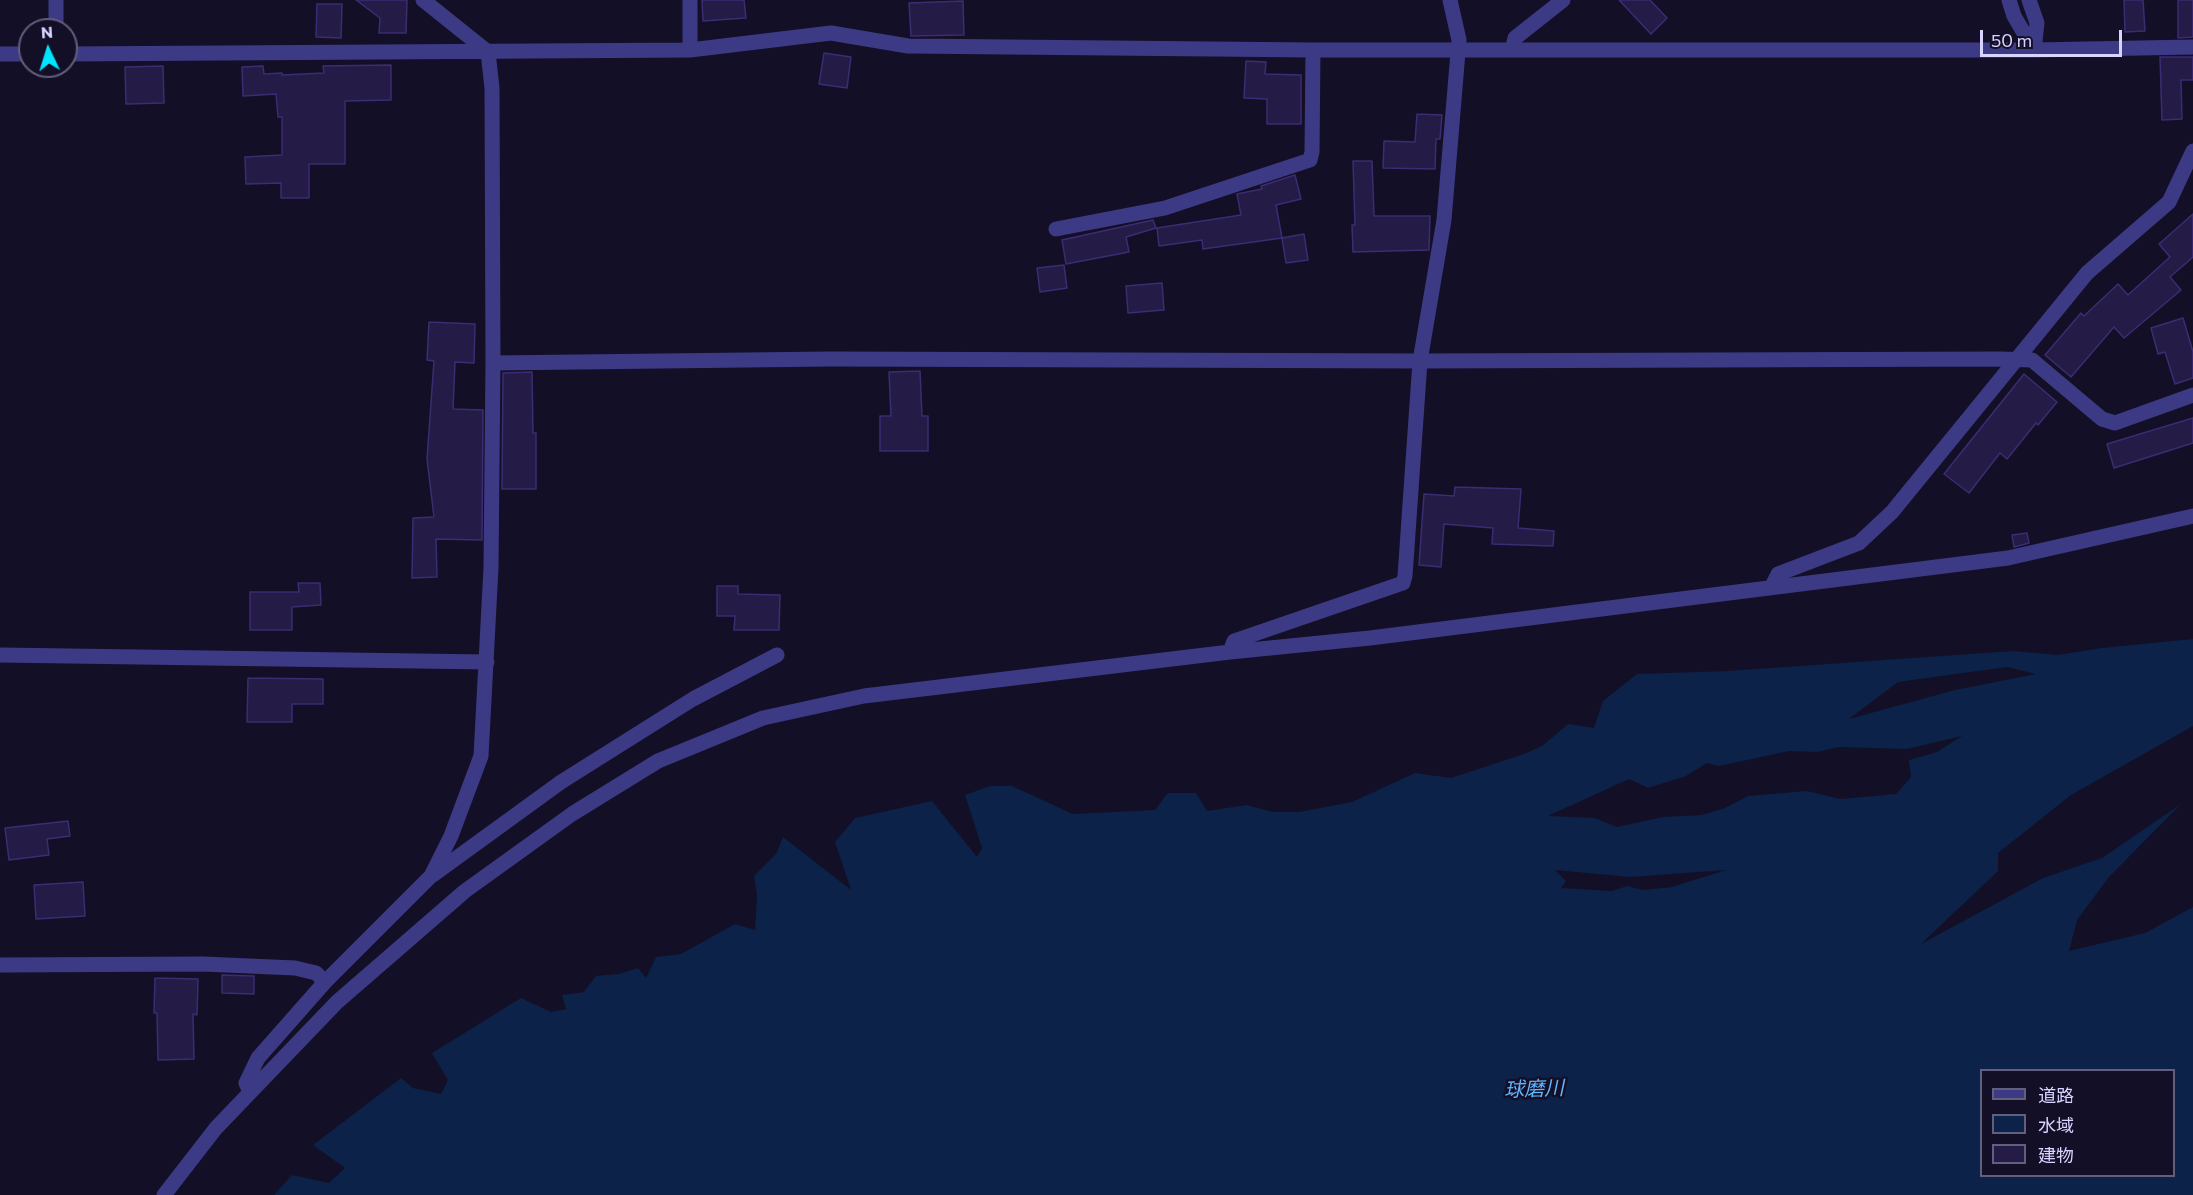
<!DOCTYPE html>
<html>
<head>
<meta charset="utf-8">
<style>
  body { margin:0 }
  #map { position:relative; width:2193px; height:1195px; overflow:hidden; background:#130f26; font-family:Commissioner,"Noto Sans JP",sans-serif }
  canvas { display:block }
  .legend { position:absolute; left:1980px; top:1069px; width:195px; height:108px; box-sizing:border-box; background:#130f26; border:2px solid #625e7d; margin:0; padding:8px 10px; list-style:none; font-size:18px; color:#d9d4ff }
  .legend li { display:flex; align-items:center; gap:12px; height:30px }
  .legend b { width:30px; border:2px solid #625e7d }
  .north { position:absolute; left:18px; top:18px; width:60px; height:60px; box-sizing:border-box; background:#130f26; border:2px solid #625e7d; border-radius:50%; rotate:356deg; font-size:16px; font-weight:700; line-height:24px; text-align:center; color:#d9d4ff }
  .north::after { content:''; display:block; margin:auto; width:21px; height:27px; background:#00e5ff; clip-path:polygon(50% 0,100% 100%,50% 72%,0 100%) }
  .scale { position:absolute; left:1980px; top:30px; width:142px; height:27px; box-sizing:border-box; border:3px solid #d9d4ff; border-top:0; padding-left:8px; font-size:18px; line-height:21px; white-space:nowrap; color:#d9d4ff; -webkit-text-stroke:4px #130f26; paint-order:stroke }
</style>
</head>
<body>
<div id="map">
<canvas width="2193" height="1195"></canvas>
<ul class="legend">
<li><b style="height:8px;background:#3d3a85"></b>道路</li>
<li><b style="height:16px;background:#0c2248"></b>水域</li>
<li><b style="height:16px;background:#241b47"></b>建物</li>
</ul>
<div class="north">N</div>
<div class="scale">50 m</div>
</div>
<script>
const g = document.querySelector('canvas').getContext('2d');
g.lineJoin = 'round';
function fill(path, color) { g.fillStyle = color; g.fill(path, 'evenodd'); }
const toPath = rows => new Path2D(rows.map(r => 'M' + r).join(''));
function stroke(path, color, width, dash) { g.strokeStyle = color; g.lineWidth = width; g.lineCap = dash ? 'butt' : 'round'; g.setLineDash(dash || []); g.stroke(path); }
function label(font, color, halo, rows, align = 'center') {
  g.font = font + ' Commissioner,"Noto Sans JP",sans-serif'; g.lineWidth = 5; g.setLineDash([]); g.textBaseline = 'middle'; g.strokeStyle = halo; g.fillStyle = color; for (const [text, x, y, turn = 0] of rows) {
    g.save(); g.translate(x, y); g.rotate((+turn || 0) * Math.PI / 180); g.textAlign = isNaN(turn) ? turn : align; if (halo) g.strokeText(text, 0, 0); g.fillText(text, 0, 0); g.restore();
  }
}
fill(toPath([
  [2193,639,2193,726,2071,795,1998,853,1998,871,1921,944,2043,878,2102,858,2181,804,2109,877,2077,920,2069,951,2145,933,2193,907,2193,1195,274,1195,292,1175,329,1183,345,1168,313,1145,401,1078,413,1088,441,1094,448,1080,432,1053,521,998,551,1012,566,1009,562,995,584,992,596,976,619,974,638,968,646,978,656,957,681,954,735,924,755,930,757,895,754,876,776,854,783,837,851,890,835,842,855,818,932,801,977,857,982,848,965,795,990,786,1012,786,1073,814,1155,810,1168,793,1196,793,1207,811,1247,805,1273,812,1299,812,1352,802,1415,773,1451,778,1524,754,1542,746,1568,724,1594,728,1603,701,1637,674,1728,671,2013,651,2058,655,2102,648],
  [2007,667,2036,674,1955,690,1849,719,1898,682],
  [1962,736,1937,752,1909,760,1911,777,1896,794,1840,799,1807,791,1748,796,1725,808,1702,815,1663,817,1617,827,1595,818,1548,816,1629,779,1648,788,1686,776,1707,763,1719,766,1789,751,1817,752,1839,747,1907,749],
  [1555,870,1630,877,1726,870,1672,887,1643,890,1627,886,1612,891,1561,888,1566,881],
  [1982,1070,2174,1070,2174,1176,1982,1176]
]), '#0c2248');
const building = toPath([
  [356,0,407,0,406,33,379,33,380,18,356,0],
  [702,0,744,0,746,18,703,21,702,0],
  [1619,0,1650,0,1667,18,1651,34,1619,0],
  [2124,0,2143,0,2145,31,2125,32,2124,0],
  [2178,0,2193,0,2193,37,2178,38,2178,0],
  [963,1,964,35,911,36,909,3,963,1],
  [317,4,342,4,341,38,316,37,317,4],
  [824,53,851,57,847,88,819,84,824,53],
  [2160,57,2193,57,2193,80,2181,80,2182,119,2162,120,2160,57],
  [1246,61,1266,62,1265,74,1301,75,1301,124,1267,124,1267,99,1244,98,1246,61],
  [391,65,391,100,345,101,345,164,309,164,309,198,281,198,281,183,246,184,245,157,282,155,282,117,278,117,276,94,243,96,242,67,263,66,264,74,282,73,282,75,324,73,323,66,391,65],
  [163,66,164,103,126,104,125,67,163,66],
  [1417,114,1442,115,1440,139,1436,139,1435,169,1383,168,1384,141,1415,142,1417,114],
  [1353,161,1372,161,1374,216,1430,216,1429,250,1353,252,1352,225,1355,225,1353,161],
  [1295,175,1301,199,1276,205,1282,238,1203,249,1202,240,1159,246,1157,228,1241,215,1237,194,1262,189,1261,186,1295,175],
  [2193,214,2193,257,2170,277,2181,290,2124,338,2114,327,2071,377,2045,355,2081,313,2084,316,2118,284,2128,295,2170,257,2159,244,2193,214],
  [1153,220,1156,228,1126,237,1129,252,1066,264,1062,240,1153,220],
  [1304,234,1308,260,1286,263,1282,238,1304,234],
  [1064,265,1067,288,1040,292,1037,268,1064,265],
  [1162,283,1164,310,1128,313,1126,286,1162,283],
  [2183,318,2193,352,2193,378,2175,384,2165,352,2158,354,2151,328,2183,318],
  [429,322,475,324,474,363,455,362,453,409,483,410,482,540,436,539,437,577,412,578,413,518,434,517,427,459,434,361,427,360,429,322],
  [920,371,922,416,928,416,928,451,880,451,880,416,891,416,889,372,920,371],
  [532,372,533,433,536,433,536,489,502,489,503,373,532,372],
  [2024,374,2057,402,2038,425,2036,423,2007,459,2000,453,1969,493,1944,474,2024,374],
  [2193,418,2193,443,2114,468,2107,444,2193,418],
  [1455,487,1521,489,1518,528,1554,531,1553,546,1492,544,1493,528,1444,524,1441,567,1419,565,1424,494,1454,496,1455,487],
  [2027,533,2029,543,2014,547,2012,535,2027,533],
  [298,583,320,583,321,605,292,607,292,630,250,630,250,592,299,592,298,583],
  [717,586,738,586,738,594,780,595,779,630,734,630,735,616,717,616,717,586],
  [248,678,323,679,323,704,292,704,292,722,247,722,248,678],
  [68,821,70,836,47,839,49,855,9,860,5,828,68,821],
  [83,882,85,916,36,919,34,885,83,882],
  [222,975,254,976,254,994,222,993,222,975],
  [155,978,198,979,197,1015,193,1014,194,1059,158,1060,157,1013,154,1013,155,978]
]);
fill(building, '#241b47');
stroke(building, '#3b2d73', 1.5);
stroke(toPath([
  [690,0,690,50],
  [2009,0,2014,16,2034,50],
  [2029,0,2037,23,2034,50],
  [56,30,56,0],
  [1512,50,1515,38,1563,0],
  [0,54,30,54],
  [66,54,690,50,831,33,908,46,1313,50,2034,50,2193,47],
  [1056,229,1165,208,1310,160,1312,152,1313,50],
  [493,363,831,359,1420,361,2001,359,2032,360,2102,419,2115,423,2193,395],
  [1772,586,1778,574,1859,543,1892,512,2087,273,2169,202,2193,151],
  [1230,652,1234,641,1403,583,1405,576,1420,361,1444,220,1459,40,1450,0],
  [0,655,487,662],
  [433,875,561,782,693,699,777,655],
  [0,965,203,964,295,968,316,973,325,982],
  [250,1092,246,1083,258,1058,325,982,431,876,451,836,481,756,491,568,493,363,492,88,488,52,423,0],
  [164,1195,216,1128,337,1002,465,891,572,814,658,761,763,718,864,696,1230,652,1370,638,2008,558,2193,516]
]), '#3d3a85', 15);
label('italic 20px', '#62b6ff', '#130f26', [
  ["球磨川",1534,1089,-2]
]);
</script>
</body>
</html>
